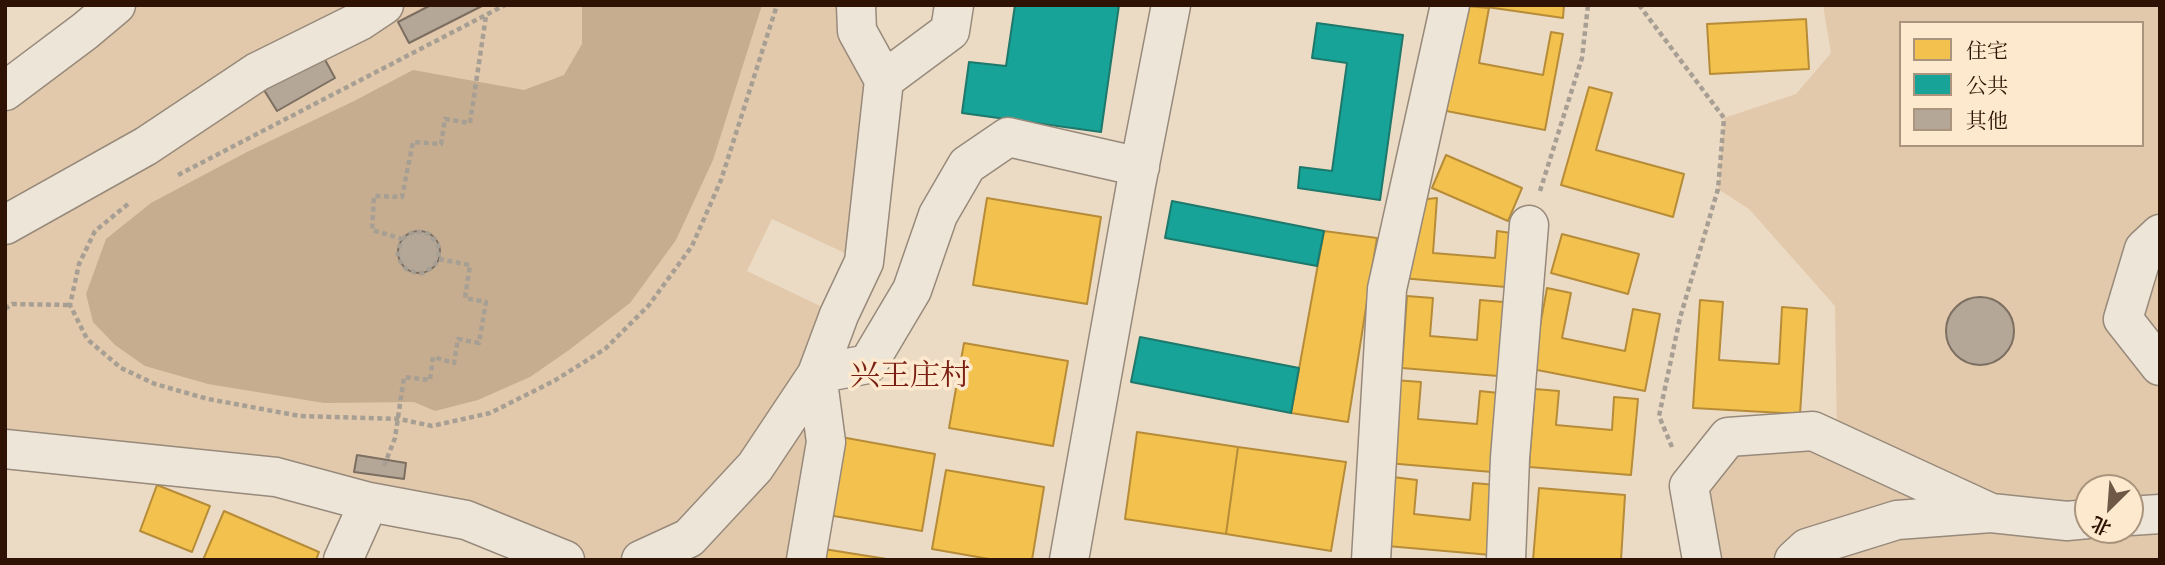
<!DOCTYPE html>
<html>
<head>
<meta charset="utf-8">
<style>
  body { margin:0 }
  #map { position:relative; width:2165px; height:565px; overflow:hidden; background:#ecdbc4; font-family:"Gentium Book Plus","Noto Serif SC",serif }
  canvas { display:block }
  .frame { position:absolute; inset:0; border:7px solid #2e1203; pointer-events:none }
  .legend { position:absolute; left:1899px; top:21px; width:245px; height:126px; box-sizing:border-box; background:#fdeace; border:2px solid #aa947d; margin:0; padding:9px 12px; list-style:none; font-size:21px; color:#2e1203 }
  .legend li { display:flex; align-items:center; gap:14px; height:35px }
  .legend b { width:35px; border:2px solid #aa947d }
  .north { position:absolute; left:2074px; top:474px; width:70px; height:70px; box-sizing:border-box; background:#fdeace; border:2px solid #aa947d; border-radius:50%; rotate:205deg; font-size:19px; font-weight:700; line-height:28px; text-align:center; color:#2e1203 }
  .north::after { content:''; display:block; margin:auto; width:24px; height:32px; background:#705847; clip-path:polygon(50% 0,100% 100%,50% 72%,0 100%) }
</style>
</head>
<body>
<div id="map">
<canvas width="2165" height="565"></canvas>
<div class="frame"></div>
<ul class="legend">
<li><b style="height:19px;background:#f2c14e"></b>住宅</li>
<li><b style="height:19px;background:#17a398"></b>公共</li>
<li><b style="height:19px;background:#b4a797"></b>其他</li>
</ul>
<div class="north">北</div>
</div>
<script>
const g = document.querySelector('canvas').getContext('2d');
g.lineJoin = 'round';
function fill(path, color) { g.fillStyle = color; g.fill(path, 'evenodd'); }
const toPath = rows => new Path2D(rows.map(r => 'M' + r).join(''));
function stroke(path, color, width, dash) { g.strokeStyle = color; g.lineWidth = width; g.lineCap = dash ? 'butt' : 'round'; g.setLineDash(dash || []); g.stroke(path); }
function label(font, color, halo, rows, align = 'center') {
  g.font = font + ' "Gentium Book Plus","Noto Serif SC",serif'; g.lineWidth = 7; g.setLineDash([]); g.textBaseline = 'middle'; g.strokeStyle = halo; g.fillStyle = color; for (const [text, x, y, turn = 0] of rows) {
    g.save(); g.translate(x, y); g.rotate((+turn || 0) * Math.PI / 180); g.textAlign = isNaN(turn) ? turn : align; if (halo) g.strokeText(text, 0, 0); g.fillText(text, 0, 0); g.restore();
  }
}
fill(toPath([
  [116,5,856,5,884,80,864,262,772,219,747,271,839,315,806,560,565,560,466,520,5,449,5,91],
  [1823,5,2160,5,2160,560,1702,560,1689,486,1728,437,1837,441,1835,306,1749,209,1718,189,1724,118,1796,94,1831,53],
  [1901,23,2142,23,2142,145,1901,145],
  [2088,488,2130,488,2130,530,2088,530]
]), '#e2c9ab');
fill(toPath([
  [582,5,762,5,713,160,676,240,630,303,569,350,530,377,478,400,435,411,414,402,324,403,208,384,145,366,115,345,93,322,86,294,106,239,151,203,247,152,354,101,413,70,524,90,564,75,582,44]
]), '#c6ad8f');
const homes = toPath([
  [1455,5,1489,8,1479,63,1543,75,1551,32,1563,34,1545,130,1436,109,1455,5],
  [1473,5,1564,5,1563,18,1473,5],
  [1806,19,1809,69,1710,74,1707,24,1806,19],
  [1589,87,1612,93,1596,150,1684,174,1673,217,1561,185,1589,87],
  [1446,155,1522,188,1508,221,1432,188,1446,155],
  [987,198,1101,217,1087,304,973,285,987,198],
  [1437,198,1433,253,1495,258,1497,231,1511,233,1506,287,1401,278,1417,200,1437,198],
  [1324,231,1377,238,1348,422,1291,413,1324,231],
  [1562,234,1639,254,1628,294,1551,273,1562,234],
  [1547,288,1571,293,1562,338,1625,351,1633,309,1660,314,1645,391,1532,369,1547,288],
  [1407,296,1433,298,1430,336,1477,340,1480,300,1504,302,1498,376,1402,368,1407,296],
  [1700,300,1723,302,1719,360,1779,364,1782,307,1807,309,1800,414,1693,408,1700,300],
  [964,343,1068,361,1053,446,949,428,964,343],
  [1394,380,1421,382,1418,419,1477,424,1480,391,1499,393,1492,472,1387,463,1394,380],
  [1535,389,1559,391,1556,425,1612,430,1614,397,1638,399,1631,475,1529,467,1535,389],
  [1137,432,1238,447,1226,534,1125,519,1137,432],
  [841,437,935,454,922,531,828,515,841,437],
  [1238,447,1346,462,1331,551,1226,534,1238,447],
  [946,470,1044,487,1032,560,995,560,932,549,946,470],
  [1393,477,1417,480,1414,514,1470,520,1473,483,1497,485,1491,555,1387,546,1393,477],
  [157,485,210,506,192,552,140,531,157,485],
  [1539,488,1625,495,1621,560,1533,560,1539,488],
  [224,511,319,552,316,560,203,560,224,511],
  [824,549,893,560,822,560,824,549]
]);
fill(homes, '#f2c14e');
stroke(homes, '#b78c38', 2);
const public = toPath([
  [1015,5,1119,5,1101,132,962,113,969,62,1006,66,1015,5],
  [1317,23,1403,35,1380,200,1298,188,1300,167,1332,171,1347,63,1312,58,1317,23],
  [1172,201,1324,231,1317,266,1165,238,1172,201],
  [1140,337,1299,368,1291,413,1131,382,1140,337]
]);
fill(public, '#17a398');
stroke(public, '#1e786b', 2);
const building = toPath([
  [431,5,484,5,409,43,398,22,431,5],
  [323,56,335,78,277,111,264,90,323,56],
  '398 252a21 21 0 1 1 42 0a21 21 0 1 1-42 0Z',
  '1946 331a34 34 0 1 1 68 0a34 34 0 1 1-68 0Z',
  [357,455,406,463,404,479,354,472,357,455]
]);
fill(building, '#b4a797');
stroke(building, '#7c6f62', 2);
const minor = toPath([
  [884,80,950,31,954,5],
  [5,91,85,31,116,5],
  [5,225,146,146,257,72,360,21,384,5],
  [2160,234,2144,249,2123,319,2160,366],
  [5,449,276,477,369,502,466,520,565,560],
  [2130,516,2160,514],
  [343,560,369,502],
  [641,560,689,538,755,467,817,374,839,315,864,262,884,80,857,31,856,5],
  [806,560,826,442,817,374,868,364,912,290,938,215,967,165,1008,137,1140,167],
  [1069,560,1136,185,1171,5],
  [1371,560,1387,289,1450,5],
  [1506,560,1510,458,1529,225],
  [1702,560,1689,486,1728,437,1813,431,1991,513],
  [1794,560,1807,548,1897,520,1991,513,2067,521,2088,519]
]);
stroke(minor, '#978a7b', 41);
stroke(toPath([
  [1639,5,1724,118,1718,189,1680,318,1659,416,1672,447],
  [178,175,505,5],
  [1540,191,1582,58,1588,5],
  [128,204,95,231,79,264,70,305,87,339,121,368,155,384,208,399,300,416,399,419,432,426,490,413,554,381,605,349,649,305,692,246,721,180,777,5],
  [402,239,415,231,429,234,438,244,439,259],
  [5,309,12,304,70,305],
  [384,466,395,438,404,377,430,380,433,357,454,363,458,339,479,343,486,302,465,298,470,265,439,259,433,267,423,273,417,273,406,269,398,258,398,251,402,239,372,230,374,196,402,197,413,142,441,144,445,119,470,123,486,16]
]), '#a79f94', 4.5, [5, 3.5]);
stroke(minor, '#eee5d9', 38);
label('30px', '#7a1f14', '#fdeace', [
  ["兴王庄村",910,377]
]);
</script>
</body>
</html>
